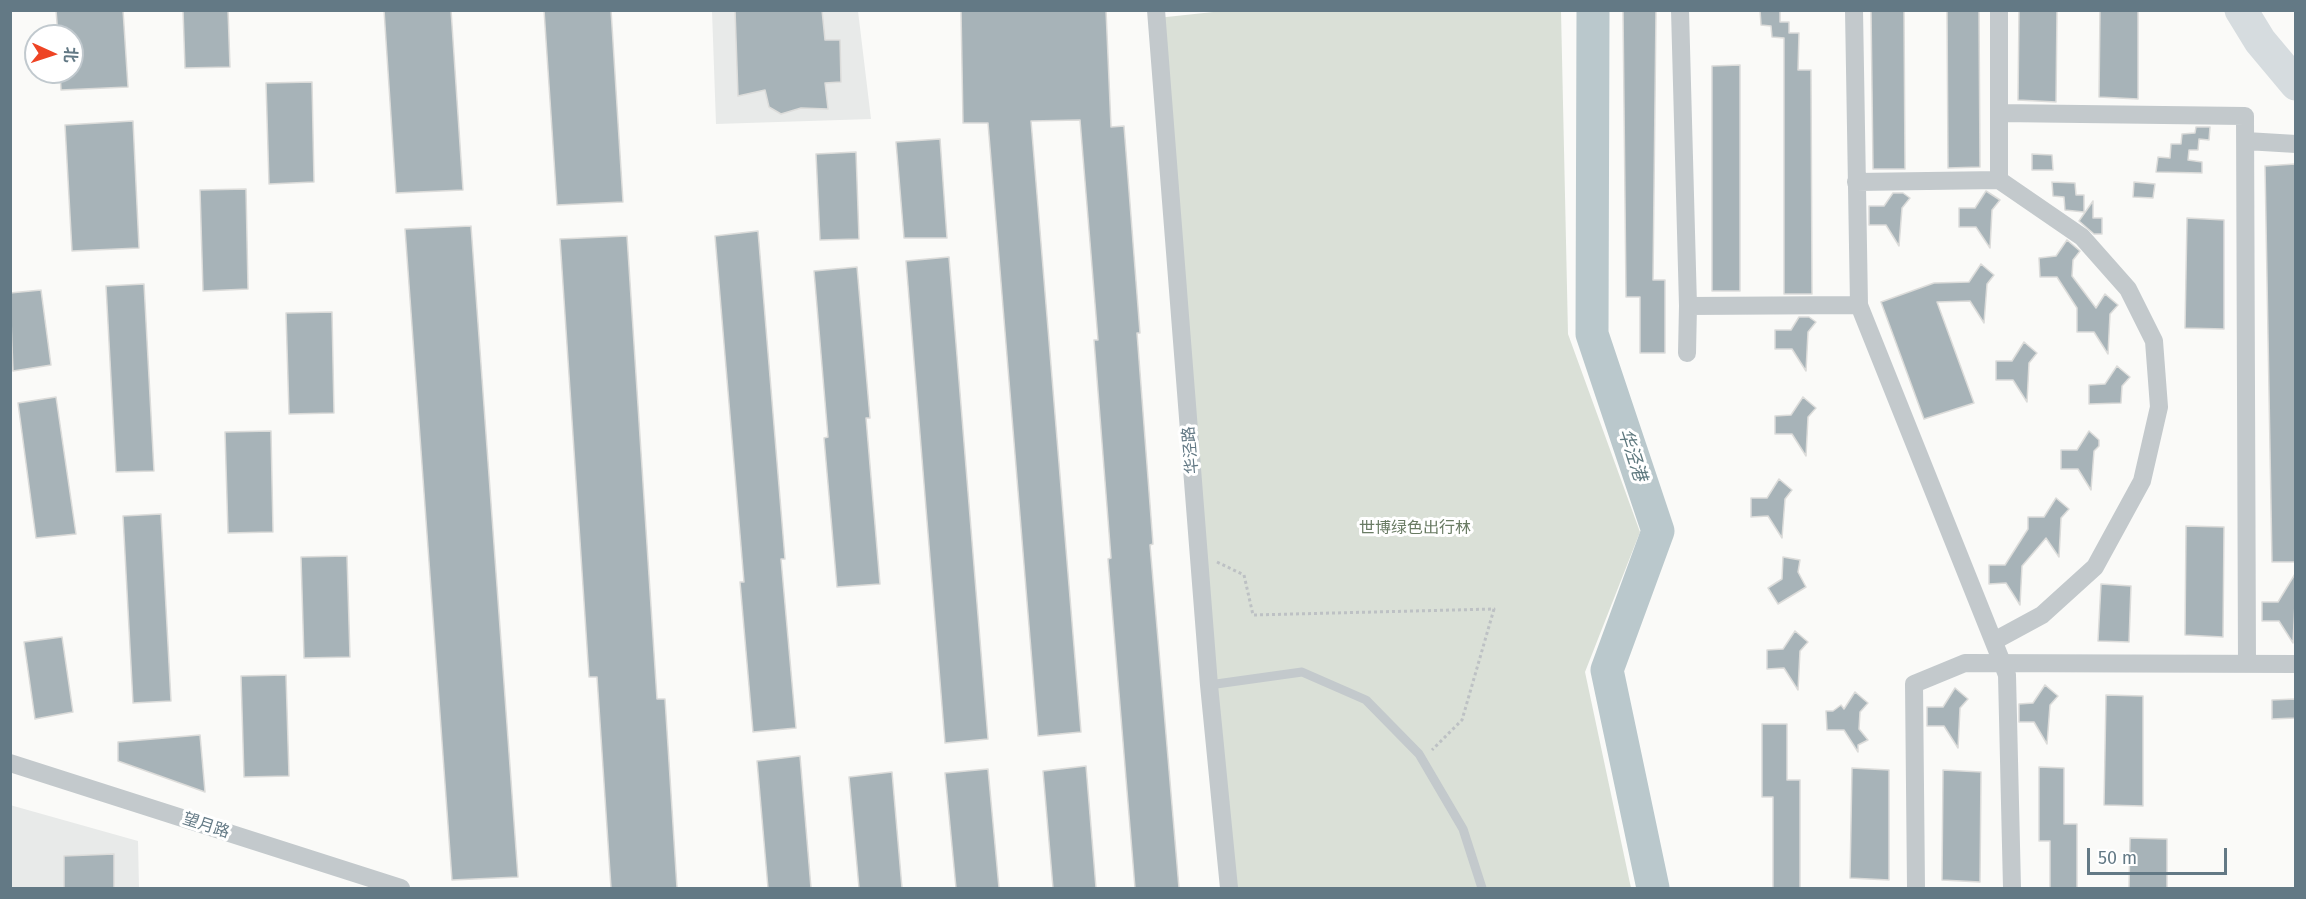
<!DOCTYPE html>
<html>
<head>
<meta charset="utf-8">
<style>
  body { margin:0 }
  #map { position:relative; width:2306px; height:899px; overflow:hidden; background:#fafaf8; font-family:"Fira Sans","Noto Sans SC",sans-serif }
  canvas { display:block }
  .frame { position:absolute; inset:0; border:12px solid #637985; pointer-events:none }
  .north { position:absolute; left:24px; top:24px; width:60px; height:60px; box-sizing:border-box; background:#fff; border:2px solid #c1c9ce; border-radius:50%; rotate:93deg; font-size:16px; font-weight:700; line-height:24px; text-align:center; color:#637985 }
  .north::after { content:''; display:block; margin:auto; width:21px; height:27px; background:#ee4424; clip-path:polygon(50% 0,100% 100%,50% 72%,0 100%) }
  .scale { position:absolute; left:2087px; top:848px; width:140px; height:27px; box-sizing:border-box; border:3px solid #637985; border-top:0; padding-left:8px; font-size:18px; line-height:21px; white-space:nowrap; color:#637985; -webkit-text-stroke:4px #fff; paint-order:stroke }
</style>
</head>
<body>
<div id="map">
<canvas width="2306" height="899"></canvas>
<div class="frame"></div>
<div class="north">北</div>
<div class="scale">50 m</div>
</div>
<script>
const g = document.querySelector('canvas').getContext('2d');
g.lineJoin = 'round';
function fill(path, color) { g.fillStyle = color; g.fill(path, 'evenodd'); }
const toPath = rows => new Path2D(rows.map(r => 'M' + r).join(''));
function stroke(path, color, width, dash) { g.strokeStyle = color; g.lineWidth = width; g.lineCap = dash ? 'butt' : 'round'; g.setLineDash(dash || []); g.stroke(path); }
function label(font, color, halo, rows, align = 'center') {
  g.font = font + ' "Fira Sans","Noto Sans SC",sans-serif'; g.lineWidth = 6; g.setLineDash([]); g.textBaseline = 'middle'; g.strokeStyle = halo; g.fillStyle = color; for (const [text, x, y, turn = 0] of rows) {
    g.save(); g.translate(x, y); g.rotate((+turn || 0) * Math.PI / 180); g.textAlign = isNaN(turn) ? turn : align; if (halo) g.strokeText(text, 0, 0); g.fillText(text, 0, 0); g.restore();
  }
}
fill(toPath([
  [712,11,858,11,871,119,716,124],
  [10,805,138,841,139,888,11,888]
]), '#e8eae9');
fill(toPath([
  [1232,10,1561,11,1568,334,1640,532,1585,672,1631,888,1235,888,1157,18]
]), '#dae0d7');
stroke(toPath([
  [1593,10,1592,334,1658,531,1607,670,1653,888]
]), '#bac8cc', 33);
const building = toPath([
  [56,10,123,10,128,87,61,90,60,72,72,72,72,36,58,36,56,10],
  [183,10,228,10,230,67,185,68,183,10],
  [384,10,451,10,463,190,396,193,384,10],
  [544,10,611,10,623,202,557,205,544,10],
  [735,10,822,10,825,40,840,40,841,82,825,83,828,109,801,108,781,114,769,107,765,90,738,96,735,10],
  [961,10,1106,10,1111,127,1124,126,1140,333,1137,333,1153,544,1150,545,1179,888,1135,888,1108,559,1111,558,1094,340,1098,340,1080,120,1031,121,1081,732,1038,736,988,123,963,123,961,10],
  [1623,10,1656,10,1653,280,1665,280,1665,353,1640,353,1640,297,1626,297,1623,10],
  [1760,10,1780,10,1780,22,1789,22,1789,33,1799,33,1798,70,1811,70,1812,294,1784,294,1784,38,1772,37,1771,26,1761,25,1760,10],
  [1871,10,1904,10,1905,169,1873,169,1871,10],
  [1947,10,1979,10,1980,167,1948,168,1947,10],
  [2019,10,2057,10,2056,102,2018,100,2019,10],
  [2100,10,2138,10,2138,99,2099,97,2100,10],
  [1740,65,1740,291,1712,291,1712,66,1740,65],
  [312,82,314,182,269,184,266,83,312,82],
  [133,121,139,248,72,251,65,125,133,121],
  [2196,127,2210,127,2209,140,2199,139,2198,150,2189,150,2188,160,2202,162,2202,173,2156,172,2158,157,2170,158,2171,144,2181,144,2182,134,2195,133,2196,127],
  [940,139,947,238,904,238,896,142,940,139],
  [856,152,859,239,820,240,816,154,856,152],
  [2032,154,2052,155,2053,170,2032,170,2032,154],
  [2295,164,2295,562,2272,562,2265,166,2295,164],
  [2052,182,2075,183,2076,195,2084,195,2084,212,2065,210,2064,197,2053,196,2052,182],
  [2134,182,2155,184,2153,198,2133,197,2134,182],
  [246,189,248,289,203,291,200,190,246,189],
  [1986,191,2000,200,1992,210,1990,248,1976,227,1959,227,1959,208,1975,208,1986,191],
  [1893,193,1903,193,1910,198,1902,208,1899,246,1886,225,1869,225,1869,206,1884,206,1893,193],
  [2093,201,2093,218,2102,218,2102,234,2094,234,2079,221,2093,201],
  [2187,218,2224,220,2224,329,2185,328,2187,218],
  [471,226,518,877,452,880,405,229,471,226],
  [758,231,785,559,781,559,796,728,753,732,740,582,744,582,715,236,758,231],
  [627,236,657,699,665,699,677,888,611,888,597,677,589,677,560,239,627,236],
  [2067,240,2080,251,2073,260,2072,276,2096,308,2105,294,2118,305,2110,314,2108,354,2094,332,2077,332,2077,308,2057,277,2040,277,2039,258,2056,256,2067,240],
  [949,257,988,739,945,743,906,261,949,257],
  [1981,264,1994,275,1987,284,1984,323,1970,301,1937,302,1974,403,1924,419,1881,302,1934,283,1969,282,1981,264],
  [857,267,870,418,866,418,880,584,837,587,824,438,828,437,814,271,857,267],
  [144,284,154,471,116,472,106,286,144,284],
  [41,290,51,365,13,371,10,293,41,290],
  [332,312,334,413,289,414,286,313,332,312],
  [1799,317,1809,317,1816,322,1808,332,1806,371,1792,349,1775,349,1775,330,1791,330,1799,317],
  [2024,342,2037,353,2029,363,2027,402,2013,380,1996,380,1996,361,2012,361,2024,342],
  [2117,366,2130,377,2122,386,2121,403,2089,404,2089,385,2105,384,2117,366],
  [56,397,76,534,36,538,18,403,56,397],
  [1803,397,1816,408,1808,417,1806,456,1792,434,1775,434,1775,416,1791,415,1803,397],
  [271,431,273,532,228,533,225,432,271,431],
  [2089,431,2099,440,2099,446,2094,451,2091,490,2078,469,2061,469,2061,450,2077,450,2089,431],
  [1779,479,1792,490,1785,499,1782,538,1768,516,1751,517,1751,498,1767,498,1779,479],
  [2056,498,2069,509,2061,518,2059,557,2046,538,2022,566,2020,605,2006,583,1989,584,1989,565,2005,565,2028,529,2028,517,2044,517,2056,498],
  [161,514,171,701,133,703,123,516,161,514],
  [2186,526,2224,527,2223,637,2185,635,2186,526],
  [347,556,350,657,304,658,301,557,347,556],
  [1783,557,1800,560,1798,572,1806,587,1778,604,1768,588,1782,579,1783,557],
  [2295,574,2295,603,2293,643,2279,621,2262,621,2262,602,2278,602,2295,574],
  [2101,584,2131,586,2129,642,2098,641,2101,584],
  [1795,631,1808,642,1800,651,1798,690,1784,668,1767,669,1767,650,1783,649,1795,631],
  [62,637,73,712,35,719,24,642,62,637],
  [286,675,289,776,244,777,241,676,286,675],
  [2045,685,2058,696,2050,705,2047,744,2034,722,2019,722,2019,704,2033,703,2045,685],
  [1955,688,1968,699,1960,708,1958,748,1944,726,1927,726,1927,707,1943,707,1955,688],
  [1855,692,1868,703,1860,712,1859,729,1868,740,1858,745,1858,752,1844,730,1827,730,1826,711,1833,711,1841,705,1844,709,1855,692],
  [2106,695,2143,696,2143,806,2104,805,2106,695],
  [2295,699,2295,718,2272,719,2272,700,2295,699],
  [1762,724,1787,724,1787,780,1800,780,1800,888,1773,888,1773,797,1762,797,1762,724],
  [200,735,205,792,118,761,118,742,200,735],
  [800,756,811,888,768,888,757,761,800,756],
  [1086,766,1096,888,1053,888,1043,771,1086,766],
  [2039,767,2064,768,2064,824,2077,824,2077,888,2050,888,2050,841,2039,841,2039,767],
  [1852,768,1889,770,1889,880,1850,878,1852,768],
  [988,769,999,888,956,888,945,773,988,769],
  [1943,770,1981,772,1980,882,1942,880,1943,770],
  [892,772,902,888,859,888,849,777,892,772],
  [2130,838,2167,839,2167,888,2129,888,2130,838],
  [114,854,114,888,64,888,64,856,114,854]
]);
fill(building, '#a7b3b8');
stroke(building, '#dcdcda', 1.5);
stroke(toPath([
  [1217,562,1244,575,1253,615,1494,609,1462,720,1432,750]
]), '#bdc1c4', 3, [3, 3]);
stroke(toPath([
  [1209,685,1302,672,1366,700,1419,754,1463,829,1482,888]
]), '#c3c9cc', 9);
stroke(toPath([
  [1156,10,1209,685,1229,888],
  [1680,10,1688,306,1687,353],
  [1854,10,1859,305,2007,675,2012,888],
  [2000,113,2245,116,2247,664],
  [2246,141,2296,144],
  [1999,180,1999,10],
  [1856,182,1999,180,2082,237,2128,289,2154,341,2159,407,2142,481,2095,567,2042,615,1994,641],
  [1688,306,1859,305],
  [10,763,401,888],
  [1916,888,1914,684,1965,663,2296,664]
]), '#c3c9cc', 18);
stroke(toPath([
  [2241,10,2260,41,2296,84]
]), '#d6dcdf', 33);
label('16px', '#637985', '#fff', [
  ["华泾路",1191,450,-95],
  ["望月路",206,826,18]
]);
label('16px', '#697b63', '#fff', [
  ["世博绿色出行林",1415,529]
]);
label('italic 18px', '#5e787e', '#fff', [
  ["华泾港",1632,455,72]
]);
</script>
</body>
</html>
